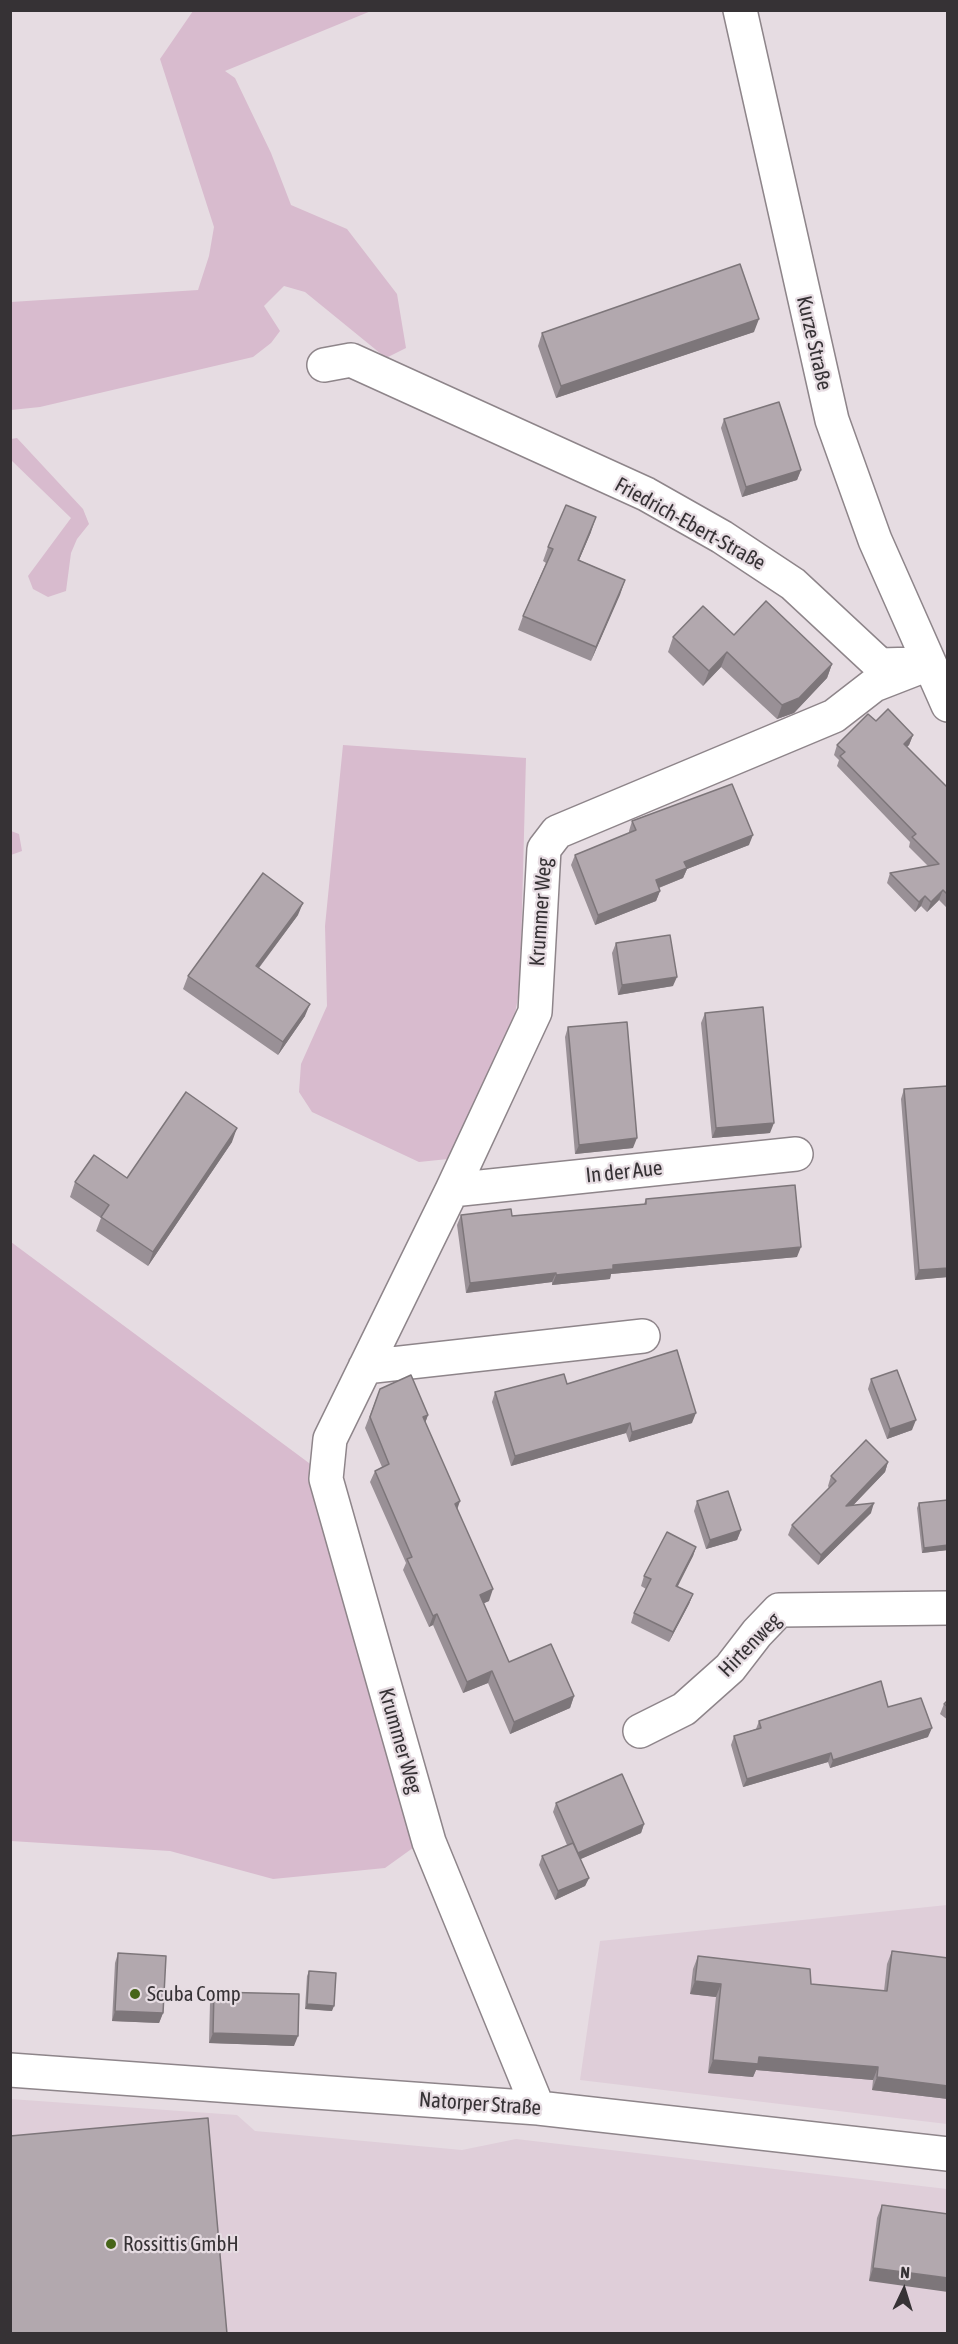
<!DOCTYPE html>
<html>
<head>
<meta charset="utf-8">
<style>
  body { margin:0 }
  #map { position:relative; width:958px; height:2344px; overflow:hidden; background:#e6dce2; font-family:"Asap Condensed",sans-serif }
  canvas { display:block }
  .frame { position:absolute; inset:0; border:12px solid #363235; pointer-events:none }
  .north { position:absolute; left:874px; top:2260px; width:60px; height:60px; -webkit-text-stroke:4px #e6dce2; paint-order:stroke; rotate:4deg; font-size:16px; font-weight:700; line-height:24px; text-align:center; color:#363235 }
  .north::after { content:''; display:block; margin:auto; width:21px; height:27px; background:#363235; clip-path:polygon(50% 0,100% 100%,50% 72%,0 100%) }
</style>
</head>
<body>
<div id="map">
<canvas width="958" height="2344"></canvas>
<div class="frame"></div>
<div class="north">N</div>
</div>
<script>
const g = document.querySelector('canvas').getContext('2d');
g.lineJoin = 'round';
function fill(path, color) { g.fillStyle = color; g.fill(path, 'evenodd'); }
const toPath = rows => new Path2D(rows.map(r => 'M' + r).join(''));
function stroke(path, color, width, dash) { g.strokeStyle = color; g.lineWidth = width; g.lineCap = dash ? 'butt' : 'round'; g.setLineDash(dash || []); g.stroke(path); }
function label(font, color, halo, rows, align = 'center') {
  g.font = font + ' "Asap Condensed",sans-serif'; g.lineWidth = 4.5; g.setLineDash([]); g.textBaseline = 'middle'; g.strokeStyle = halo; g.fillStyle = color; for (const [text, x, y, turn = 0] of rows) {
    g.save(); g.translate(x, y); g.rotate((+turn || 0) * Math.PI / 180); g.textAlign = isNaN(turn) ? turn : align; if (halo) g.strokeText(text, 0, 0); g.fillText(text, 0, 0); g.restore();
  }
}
fill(toPath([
  [947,1905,947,2124,580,2080,600,1941],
  [10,2099,237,2115,255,2131,462,2150,516,2139,947,2189,947,2333,11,2333]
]), '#dfced9');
fill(toPath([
  [193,11,371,11,225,71,235,78,271,153,291,205,347,229,397,294,406,348,386,358,305,292,284,286,264,306,280,331,271,343,253,357,40,407,11,410,11,302,198,290,209,256,214,227,160,59],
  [17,438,83,509,89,524,77,539,71,553,66,591,48,597,33,589,28,576,71,518,11,460,11,439],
  [343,745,526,758,520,986,515,1014,448,1159,419,1162,312,1112,299,1092,301,1064,327,1006,325,926],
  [11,831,19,834,22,851,11,855],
  [11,1242,313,1466,335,1574,406,1789,417,1845,385,1868,273,1879,170,1851,11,1841]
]), '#d8bbce');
const minor = toPath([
  [740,10,832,420,875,540,948,705],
  [324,365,351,360,646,494,722,537,793,584,880,665,917,664],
  [452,1190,796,1154],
  [365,1367,643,1336],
  [640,1731,684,1709,730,1668,757,1633,779,1610,948,1608],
  [10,2070,538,2108,948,2154],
  [538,2108,429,1842,326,1479,330,1439,452,1190,535,1012,544,849,557,832,834,716,874,685,928,664]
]);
stroke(minor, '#8e858a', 36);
stroke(minor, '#fff', 33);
fill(toPath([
  [754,332,556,398,538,346,542,333],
  [724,419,801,470,797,480,742,497,721,428],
  [591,532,579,560,625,580,591,661,518,630,523,616,546,563,543,561,548,547],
  [734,635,832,664,827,678,794,713,777,719,721,667,703,686,668,652,673,637],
  [876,721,913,735,909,745,907,747,948,788,948,909,939,900,927,912,921,906,915,912,887,883,890,873,928,866,909,847,910,842,837,766,839,760,834,755,837,745],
  [632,821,749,845,687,869,683,878,659,888,660,891,656,901,595,925,571,865,575,855,629,833,629,831],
  [298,915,259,968,305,1016,278,1055,183,989,188,976],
  [616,943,673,986,618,995,612,953],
  [705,1013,770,1133,712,1138,701,1023],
  [568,1027,633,1148,575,1154,565,1037],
  [948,1086,948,1277,915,1280,901,1099,904,1089],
  [232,1142,148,1266,96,1231,101,1218,70,1197,75,1182,127,1178],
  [646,1199,797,1257,611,1274,610,1279,552,1285,552,1282,466,1293,457,1225,461,1215,512,1216,644,1204],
  [871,1379,912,1430,887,1439,868,1389],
  [567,1384,692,1423,629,1442,626,1433,511,1466,492,1402,495,1392],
  [380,1389,428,1415,425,1423,457,1509,489,1601,483,1603,509,1662,574,1696,570,1708,510,1734,488,1683,463,1693,433,1625,429,1627,403,1570,406,1563,370,1482,375,1471,382,1467,365,1428],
  [888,1462,885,1472,853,1505,871,1513,818,1565,788,1535,792,1525,829,1488,828,1486,831,1476],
  [948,1500,948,1550,922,1553,917,1508,919,1503],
  [697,1501,741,1530,737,1540,706,1549,694,1511],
  [696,1547,693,1556,677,1586,693,1594,689,1604,669,1642,631,1623,634,1613,646,1589,641,1586,644,1576],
  [948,1700,948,1720,940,1714,944,1704],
  [888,1707,928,1737,830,1768,828,1762,743,1787,731,1745,734,1736,756,1729,759,1721],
  [556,1803,644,1824,641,1833,580,1859,589,1878,585,1886,555,1900,539,1865,542,1856,567,1845,553,1812],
  [892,1951,948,1958,948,2099,872,2090,873,2080,756,2070,753,2077,708,2073,716,1997,690,1994,693,1969,698,1956,811,1984,884,1991,887,1964],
  [118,1953,163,2013,159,2023,112,2021,115,1963],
  [309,1971,332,2011,305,2009,307,1976],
  [214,1992,294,2046,209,2043,210,2002],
  [882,2205,948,2214,869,2281,877,2218]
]), '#999096');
fill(toPath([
  [759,319,754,332,556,398,561,386],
  [801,470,797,480,742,497,746,487],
  [596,517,591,532,573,574,578,560],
  [625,580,620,595,591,661,596,647],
  [727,652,721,667,703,686,709,671],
  [832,664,827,678,794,713,777,719,782,705],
  [913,735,909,745,900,753,904,744],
  [753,835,749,845,687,869,683,878,653,890,656,880,684,862],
  [943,890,939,900,927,912,931,902],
  [660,891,656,901,595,925,598,915],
  [925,896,921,906,915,912,919,902],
  [303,903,298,915,251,978,256,966],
  [677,977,673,986,618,995,622,985],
  [310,1004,305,1016,278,1055,283,1042],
  [774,1123,770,1133,712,1138,716,1128],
  [237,1128,232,1142,148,1266,153,1252],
  [637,1138,633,1148,575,1154,579,1145],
  [801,1247,797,1257,611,1274,610,1279,552,1285,556,1275,613,1265],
  [948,1268,948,1277,915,1280,919,1270],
  [556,1273,552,1282,466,1293,470,1283],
  [696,1413,692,1423,629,1442,632,1432],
  [428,1415,424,1426,423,1417],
  [916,1420,912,1430,887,1439,890,1429],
  [630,1423,626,1433,511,1466,515,1456],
  [888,1462,885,1472,843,1516,846,1506],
  [460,1501,456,1513,455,1504],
  [874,1503,871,1513,818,1565,821,1555],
  [741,1530,737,1540,706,1549,710,1540],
  [948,1545,948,1550,922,1553,924,1548],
  [696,1547,693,1556,673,1596,676,1586],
  [493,1589,489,1601,476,1607,480,1595],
  [693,1594,689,1604,669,1642,673,1632],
  [437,1614,433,1625,429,1627,433,1616],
  [492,1671,488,1683,463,1693,467,1682],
  [574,1696,570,1708,510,1734,514,1722],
  [932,1728,928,1737,830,1768,833,1760],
  [831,1753,828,1762,743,1787,747,1779],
  [644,1824,641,1833,574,1862,578,1853],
  [589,1878,585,1886,555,1900,558,1891],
  [695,1981,721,1984,716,1997,690,1994],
  [307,2004,334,2006,332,2011,305,2009],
  [115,2011,163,2013,159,2023,112,2021],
  [213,2033,298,2036,294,2046,209,2043],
  [759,2057,878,2067,873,2080,756,2070,753,2077,708,2073,713,2060],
  [877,2077,948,2086,948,2099,872,2090],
  [873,2268,948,2278,948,2292,869,2281]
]), '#7d767a');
const building = toPath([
  [740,264,759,319,561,386,542,333,740,264],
  [779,402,801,470,746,487,724,419,779,402],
  [566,505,596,517,578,560,625,580,596,647,523,616,553,549,548,547,566,505],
  [766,601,832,664,799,698,782,705,727,652,709,671,673,637,703,606,734,635,766,601],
  [888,709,913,735,904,744,948,788,948,895,943,890,931,902,925,896,919,902,890,873,939,864,912,837,916,834,840,756,845,752,837,745,868,714,876,721,888,709],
  [732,784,753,835,684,862,687,868,656,880,660,891,598,915,575,855,636,830,632,821,732,784],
  [263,873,303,903,256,966,310,1004,283,1042,188,976,263,873],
  [670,935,677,977,622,985,616,943,670,935],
  [763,1007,774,1123,716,1128,705,1013,763,1007],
  [627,1022,637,1138,579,1145,568,1027,627,1022],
  [948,1086,948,1268,919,1270,904,1089,948,1086],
  [186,1092,237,1128,153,1252,101,1217,109,1205,75,1182,94,1155,127,1178,186,1092],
  [795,1185,801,1247,613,1265,613,1269,556,1275,556,1273,470,1283,461,1215,511,1209,512,1216,646,1204,646,1199,795,1185],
  [677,1350,696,1413,632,1432,630,1423,515,1456,495,1392,564,1374,567,1384,677,1350],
  [897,1370,916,1420,890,1429,871,1379,897,1370],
  [411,1375,428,1415,423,1417,460,1501,455,1504,493,1589,480,1595,509,1662,551,1644,574,1696,514,1722,492,1671,467,1682,437,1614,433,1616,407,1559,412,1557,375,1471,389,1464,370,1417,380,1389,411,1375],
  [866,1440,888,1462,846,1506,874,1503,821,1555,792,1525,836,1481,831,1476,866,1440],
  [728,1491,741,1530,710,1540,697,1501,728,1491],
  [948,1500,948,1545,924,1548,919,1503,948,1500],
  [667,1532,696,1547,676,1586,693,1594,673,1632,634,1613,651,1579,644,1576,667,1532],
  [881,1681,888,1707,921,1698,932,1728,833,1760,831,1753,747,1779,734,1736,761,1728,759,1721,881,1681],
  [948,1700,948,1707,944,1704,948,1700],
  [622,1774,644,1824,578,1853,556,1803,622,1774],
  [573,1843,589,1878,558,1891,542,1856,573,1843],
  [892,1951,948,1958,948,2086,877,2077,878,2067,759,2057,758,2064,713,2060,721,1984,695,1981,698,1956,810,1969,811,1984,887,1991,892,1951],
  [118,1953,166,1956,163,2013,115,2011,118,1953],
  [309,1971,336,1973,334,2006,307,2004,309,1971],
  [214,1992,299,1994,298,2036,213,2033,214,1992],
  [208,2118,227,2334,10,2334,10,2136,208,2118],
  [882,2205,948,2214,948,2278,873,2268,882,2205]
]);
fill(building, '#b2a8ae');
stroke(building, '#7d767a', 1.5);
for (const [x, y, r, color] of [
  [135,1994,6,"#476519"],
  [111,2244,6,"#476519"]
]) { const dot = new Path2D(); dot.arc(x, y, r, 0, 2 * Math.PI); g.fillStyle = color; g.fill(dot); stroke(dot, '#e6dce2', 2); }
label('21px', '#363235', '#e6dce2', [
  ["Kurze Straße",814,343,77],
  ["Friedrich-Ebert-Straße",690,524,29],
  ["Krummer Weg",541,912,-86],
  ["In der Aue",624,1172,-6],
  ["Hirtenweg",750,1645,-46],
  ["Krummer Weg",400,1741,74],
  ["Natorper Straße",480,2104,4]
]);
label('21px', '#363235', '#e6dce2', [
  ["Scuba Comp",147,1994],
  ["Rossittis GmbH",123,2244]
], 'left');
</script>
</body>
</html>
